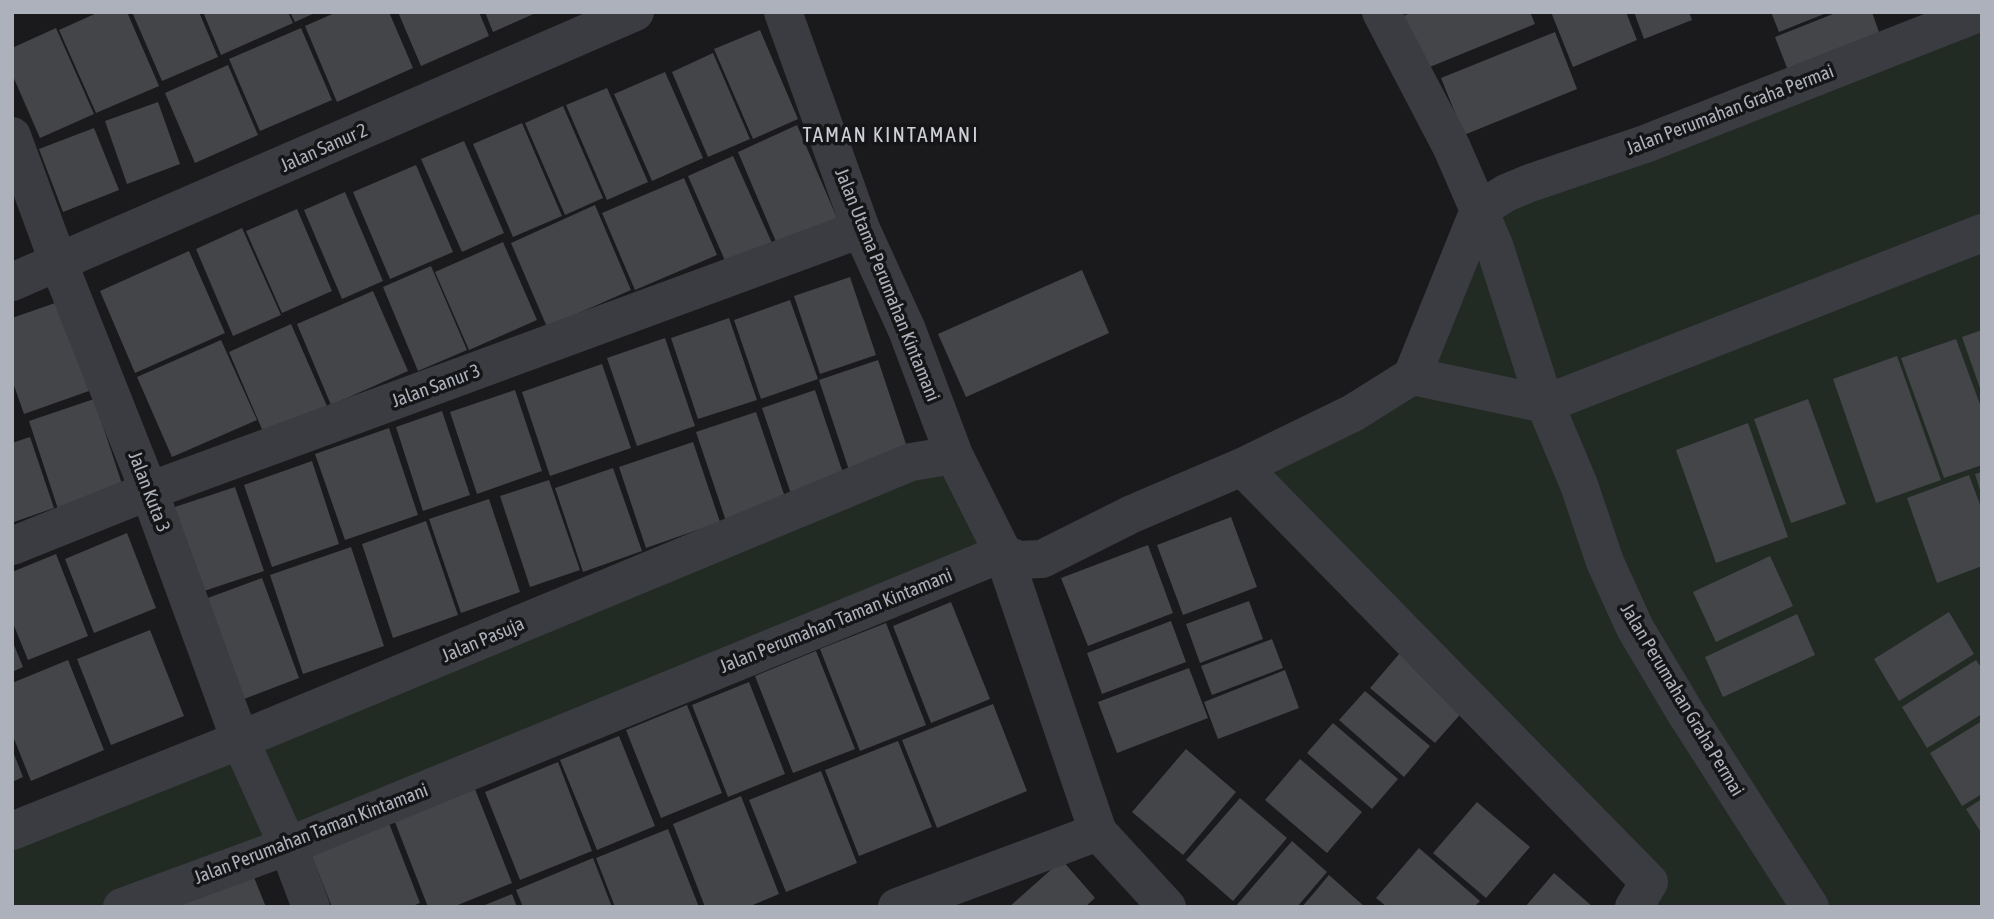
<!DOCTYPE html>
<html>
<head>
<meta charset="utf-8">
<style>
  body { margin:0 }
  #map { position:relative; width:1994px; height:919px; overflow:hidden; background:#1a1a1c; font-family:"Asap Condensed",sans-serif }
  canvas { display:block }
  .frame { position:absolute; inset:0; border:14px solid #acb1bb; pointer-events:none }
</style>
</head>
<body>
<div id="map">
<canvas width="1994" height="919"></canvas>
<div class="frame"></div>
</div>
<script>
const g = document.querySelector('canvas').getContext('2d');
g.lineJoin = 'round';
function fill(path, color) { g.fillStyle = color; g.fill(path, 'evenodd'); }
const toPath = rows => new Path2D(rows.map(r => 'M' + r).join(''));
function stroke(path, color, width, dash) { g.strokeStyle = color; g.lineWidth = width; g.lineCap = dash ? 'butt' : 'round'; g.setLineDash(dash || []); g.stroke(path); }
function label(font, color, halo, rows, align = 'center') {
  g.font = font + ' "Asap Condensed",sans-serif'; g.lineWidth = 7; g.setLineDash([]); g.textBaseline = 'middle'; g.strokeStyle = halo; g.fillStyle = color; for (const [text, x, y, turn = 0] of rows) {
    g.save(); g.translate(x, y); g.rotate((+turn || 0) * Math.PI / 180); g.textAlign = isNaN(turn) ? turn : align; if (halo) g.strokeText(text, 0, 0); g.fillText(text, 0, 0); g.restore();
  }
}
fill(toPath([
  [1982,12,1982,907,1634,907,1649,882,1242,467,1412,376,1479,210],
  [954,455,1003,553,122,907,12,907,12,831]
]), '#212a23');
fill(toPath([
  [99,12,127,12,159,86,96,113,59,30],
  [132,12,199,12,218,57,162,81],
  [203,12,288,12,293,23,221,55],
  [290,12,317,12,295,22],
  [337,12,389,12,413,68,337,102,305,26],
  [398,12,479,12,489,36,421,66],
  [485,12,538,12,493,32],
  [1413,12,1530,12,1535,24,1420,71,1398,18],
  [1551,12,1626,12,1637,40,1573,67],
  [1634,12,1689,12,1692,20,1644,39],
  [1771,12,1829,12,1779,32],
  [1838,12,1872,12,1881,38,1789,73,1775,37],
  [56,28,94,114,40,138,12,74,12,48],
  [301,28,332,100,260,131,229,59],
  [760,30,798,119,753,139,714,49],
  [1555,32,1577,89,1464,135,1441,78],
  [713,53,750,139,708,157,672,72],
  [228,65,258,135,195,163,165,93],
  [665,72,703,158,652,181,614,94],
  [607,88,648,182,607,200,566,105],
  [158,102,180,164,127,184,105,121],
  [563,106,603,198,565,215,525,123],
  [522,123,562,216,513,237,473,144],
  [797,125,837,218,777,244,738,152],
  [94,128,119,190,63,212,39,149],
  [464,141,504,233,462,252,421,159],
  [733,156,772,243,726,263,688,176],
  [416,165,453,252,390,279,353,192],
  [684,178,717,255,635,290,602,213],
  [345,192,383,281,342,299,304,210],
  [595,205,631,290,547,327,511,243],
  [297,209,332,291,282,313,246,231],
  [242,228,281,315,233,336,196,249],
  [503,242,537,320,469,350,435,272],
  [189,251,225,333,135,373,100,291],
  [431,266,467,350,418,371,383,287],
  [1082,270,1109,333,966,397,938,334],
  [850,277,876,355,820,374,794,296],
  [373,291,408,371,331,405,297,324],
  [790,300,818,379,761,399,734,320],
  [58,302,89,391,24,414,12,380,12,318],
  [729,318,757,400,698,419,671,338],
  [291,324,327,406,264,434,229,352],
  [1982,330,1982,391,1981,391,1962,337],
  [665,338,695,426,637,446,607,358],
  [1956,339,1982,410,1982,465,1944,478,1901,358],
  [221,340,257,420,172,457,137,377],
  [1897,356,1941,480,1876,503,1833,379],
  [878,360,911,459,852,479,819,380],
  [602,364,631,448,550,476,522,392],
  [515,390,542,471,477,494,450,412],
  [815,390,845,479,792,497,762,408],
  [94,399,123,487,58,509,29,421],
  [1808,399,1846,504,1791,523,1754,419],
  [442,411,470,495,423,511,396,427],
  [756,412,787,503,727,524,696,432],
  [1748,423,1788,537,1716,563,1676,450],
  [389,428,418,515,345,540,315,454],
  [30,437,54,508,14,522,12,443],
  [693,442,720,522,646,548,619,467],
  [312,461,339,544,272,567,244,485],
  [613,468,642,551,583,572,555,488],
  [1982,472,1982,493,1981,493,1975,474],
  [1969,475,1982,510,1982,566,1937,583,1907,498],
  [549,480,580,570,530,587,500,496],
  [235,487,264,571,201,592,172,508],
  [489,499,520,592,461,613,429,519],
  [1231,517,1257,587,1183,615,1157,545],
  [426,521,458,615,393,638,362,544],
  [127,533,156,608,94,633,65,559],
  [1148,545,1173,613,1088,646,1061,578],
  [351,547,384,646,303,674,270,575],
  [56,554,88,636,28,660,12,621,12,572],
  [1770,556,1793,606,1716,642,1693,592],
  [262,578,299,678,244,699,205,599],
  [1249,601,1263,639,1200,663,1186,624],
  [951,602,990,699,931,723,893,626],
  [1949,612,1974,654,1899,701,1874,659],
  [1797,614,1815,655,1723,697,1705,657],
  [1171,621,1186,662,1102,694,1087,653],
  [886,623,926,725,860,751,820,649],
  [150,630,184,716,111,745,77,659],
  [1272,639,1283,668,1212,695,1201,666],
  [12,640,23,667,12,672],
  [816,651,855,749,793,773,755,676],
  [1400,653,1465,709,1435,743,1370,688],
  [68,660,104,750,31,781,12,734,12,683],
  [1976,660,1982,669,1982,714,1927,748,1902,707],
  [1189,668,1208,718,1117,753,1098,702],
  [1285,670,1299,708,1218,739,1204,702],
  [749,682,785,774,728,797,692,705],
  [1365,691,1430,746,1404,777,1339,720],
  [993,704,1027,791,937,828,902,740],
  [687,705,722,793,661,818,626,730],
  [1982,721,1982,794,1962,806,1930,753],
  [1333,723,1398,779,1372,809,1307,753],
  [619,736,655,826,597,850,560,760],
  [898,741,932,827,859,856,825,770],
  [12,749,23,777,12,782],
  [1186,749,1236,792,1183,855,1132,812],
  [1300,759,1362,812,1327,853,1265,800],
  [558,762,592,851,520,880,485,792],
  [821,771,857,863,786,892,749,800],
  [473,784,512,883,453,907,428,907,393,817],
  [741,796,779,894,748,907,705,907,673,824],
  [1240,798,1287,838,1233,901,1186,860],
  [1982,799,1982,834,1966,809],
  [1477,802,1530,847,1486,898,1433,853],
  [387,818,420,903,410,907,332,907,309,849],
  [668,829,699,907,615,907,596,858],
  [1292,841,1327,872,1297,907,1235,907],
  [1419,848,1480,901,1474,907,1387,907,1376,898],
  [593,858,612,907,523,907,516,890],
  [1062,860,1095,898,1085,907,1009,907],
  [1554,873,1593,907,1525,907],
  [253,875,266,907,175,907],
  [1329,875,1365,907,1302,907],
  [512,894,517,907,480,907]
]), '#444549');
stroke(toPath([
  [783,12,861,229,907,330,954,455,1003,553,1098,832,1167,907],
  [1381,12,1452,148,1494,245,1545,404,1579,485,1605,562,1635,628,1685,712,1810,907],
  [12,136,59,264,149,491,240,740,288,846,311,907],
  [1479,210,1506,193,1530,183,1645,144,1981,12],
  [12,282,635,12],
  [1412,376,1479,210],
  [1545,404,1982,233],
  [1242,467,1649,882,1634,907],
  [12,546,149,491,861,229],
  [12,831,240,740,911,462,954,455],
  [122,907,288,846,1003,553,1018,560,1042,559,1132,514,1242,467,1353,413,1412,376,1545,404],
  [897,907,1098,832]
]), '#3b3c41', 38);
label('19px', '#acb1bb', '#151517', [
  ["Jalan Perumahan Graha Permai",1730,110,-21],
  ["Jalan Sanur 2",324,148,-24],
  ["Jalan Utama Perumahan Kintamani",887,285,68],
  ["Jalan Sanur 3",436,386,-20],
  ["Jalan Kuta 3",149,492,69],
  ["Jalan Perumahan Taman Kintamani",836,621,-22],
  ["Jalan Pasuja",483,640,-23],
  ["Jalan Perumahan Graha Permai",1682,700,59],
  ["Jalan Perumahan Taman Kintamani",311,834,-21]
]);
g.letterSpacing = '2px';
label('21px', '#cdd0d7', '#151517', [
  ["TAMAN KINTAMANI",891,135]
]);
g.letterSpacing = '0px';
</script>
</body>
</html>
